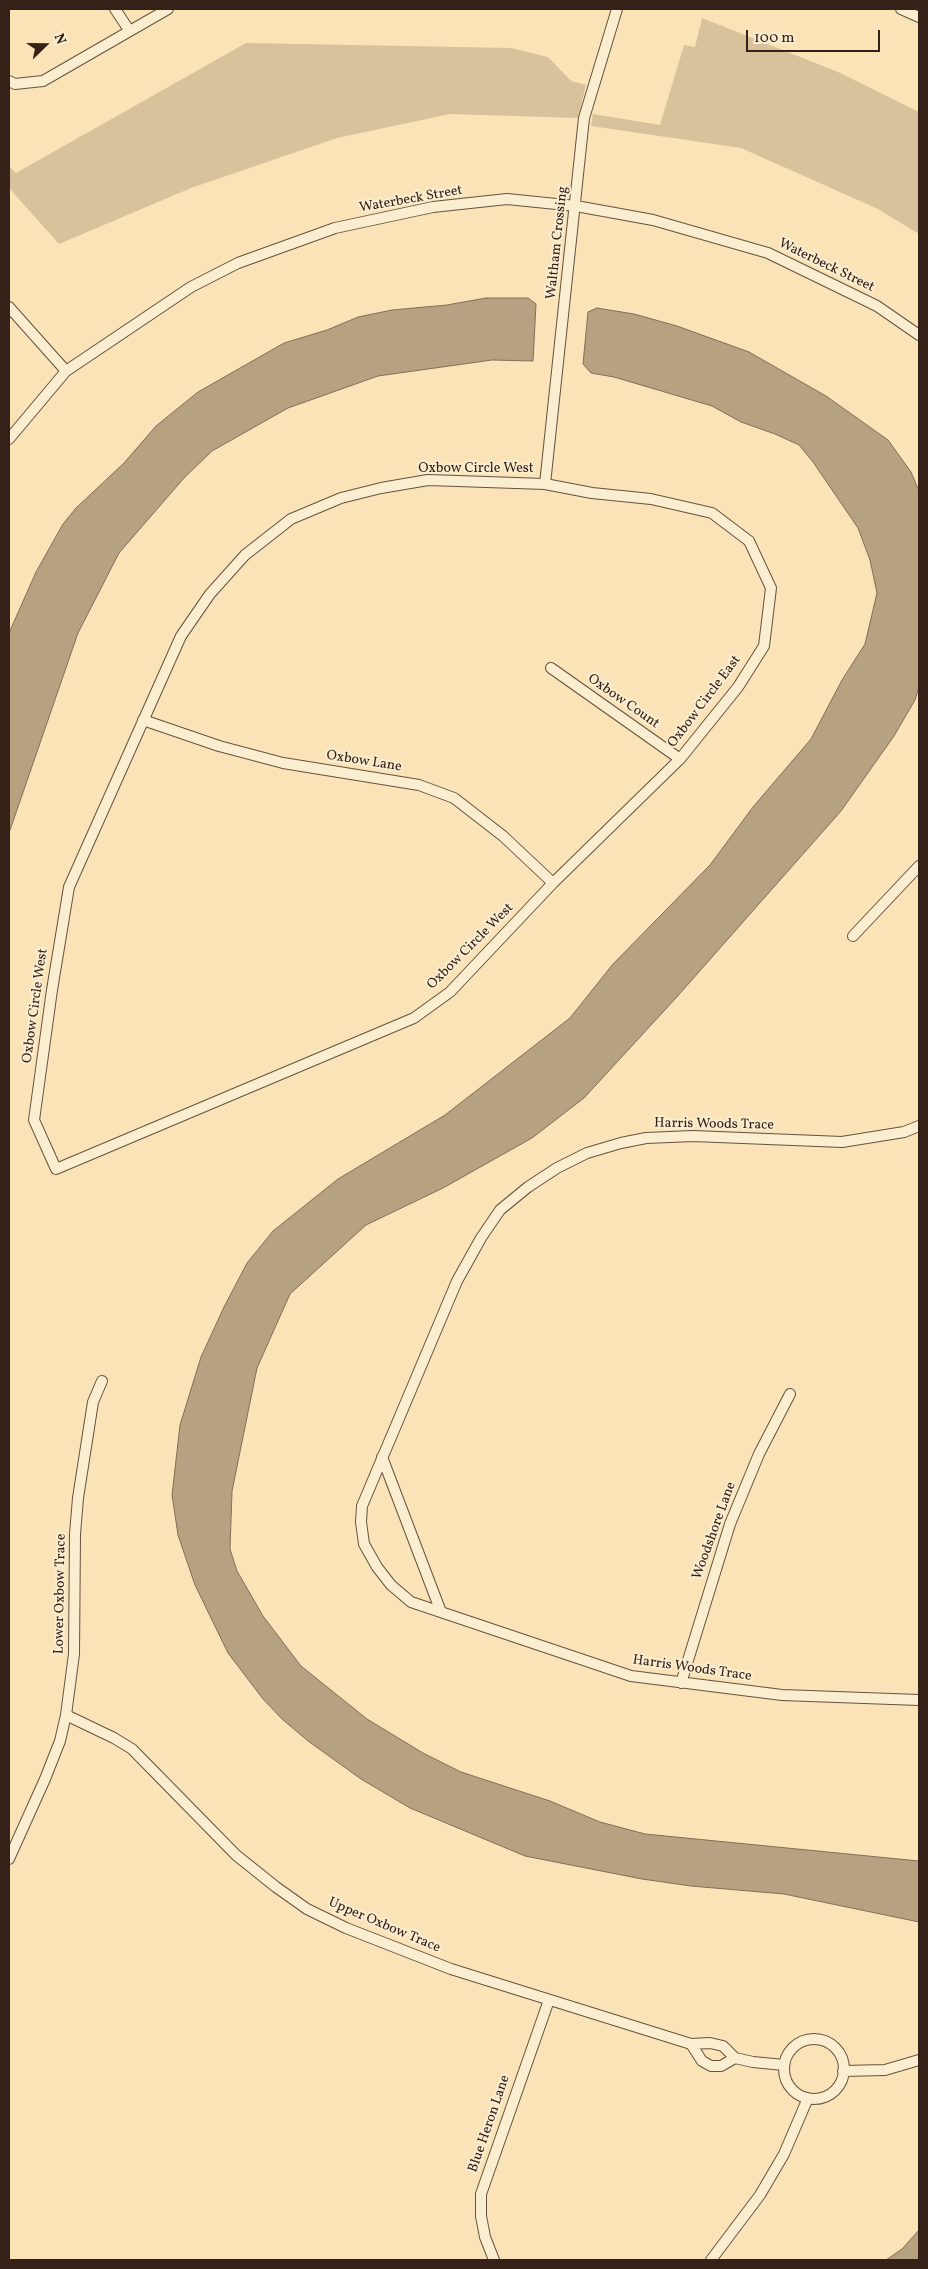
<!DOCTYPE html>
<html>
<head>
<meta charset="utf-8">
<style>
  body { margin:0 }
  #map { position:relative; width:928px; height:2269px; overflow:hidden; background:#f9e3b7; font-family:Vollkorn,serif }
  canvas { display:block }
  .frame { position:absolute; inset:0; border:10px solid #352118; pointer-events:none }
  .north { position:absolute; left:20px; top:20px; width:50px; height:50px; -webkit-text-stroke:4px #fbedd0; paint-order:stroke; rotate:68deg; font-size:14px; font-weight:700; line-height:20px; text-align:center; color:#352118 }
  .north::after { content:''; display:block; margin:auto; width:18px; height:22px; background:#352118; clip-path:polygon(50% 0,100% 100%,50% 72%,0 100%) }
  .scale { position:absolute; left:746px; top:30px; width:134px; height:22px; box-sizing:border-box; border:2px solid #352118; border-top:0; padding-left:6px; font-size:15px; line-height:18px; white-space:nowrap; color:#352118; -webkit-text-stroke:4px #fbedd0; paint-order:stroke }
</style>
</head>
<body>
<div id="map">
<canvas width="928" height="2269"></canvas>
<div class="frame"></div>
<div class="north">N</div>
<div class="scale">100 m</div>
</div>
<script>
const g = document.querySelector('canvas').getContext('2d');
g.lineJoin = 'round';
function fill(path, color) { g.fillStyle = color; g.fill(path, 'evenodd'); }
const toPath = rows => new Path2D(rows.map(r => 'M' + r).join(''));
function stroke(path, color, width, dash) { g.strokeStyle = color; g.lineWidth = width; g.lineCap = dash ? 'butt' : 'round'; g.setLineDash(dash || []); g.stroke(path); }
function label(font, color, halo, rows, align = 'center') {
  g.font = font + ' Vollkorn,serif'; g.lineWidth = 4; g.setLineDash([]); g.textBaseline = 'middle'; g.strokeStyle = halo; g.fillStyle = color; for (const [text, x, y, turn = 0] of rows) {
    g.save(); g.translate(x, y); g.rotate((+turn || 0) * Math.PI / 180); g.textAlign = isNaN(turn) ? turn : align; if (halo) g.strokeText(text, 0, 0); g.fillText(text, 0, 0); g.restore();
  }
}
fill(toPath([
  [702,18,838,72,919,112,919,234,878,209,741,148,591,126,593,114,660,125,684,45,695,47],
  [246,43,511,48,548,57,571,81,586,85,578,118,450,114,337,138,191,188,59,244,9,188,9,166,16,173]
]), '#d8c29c');
const water = toPath([
  [486,298,528,298,536,304,533,361,492,360,378,376,288,408,212,451,184,478,119,553,78,633,9,833,9,633,36,572,63,524,76,508,124,463,156,426,198,392,284,343,327,330,358,317,392,310,447,305,486,298],
  [597,308,634,314,677,326,749,352,826,396,888,440,911,472,919,491,919,687,915,700,894,736,841,811,675,999,584,1098,532,1138,443,1188,366,1225,290,1294,257,1368,232,1491,230,1549,237,1571,263,1616,301,1666,367,1719,423,1753,461,1772,550,1801,600,1822,645,1834,919,1861,919,1922,784,1894,691,1886,642,1879,525,1856,410,1808,361,1779,308,1741,282,1719,263,1699,228,1653,195,1585,178,1535,172,1495,180,1425,201,1357,224,1307,247,1263,273,1231,338,1179,445,1115,570,1018,613,964,710,865,753,807,811,739,842,680,865,644,877,593,870,560,858,528,813,462,799,445,775,434,741,422,712,406,614,377,591,373,583,364,588,312,597,308],
  [919,2230,919,2260,886,2260,902,2249,919,2230]
]);
fill(water, '#b6a181');
stroke(water, '#826e57', 1);
const minor = toPath([
  [115,9,129,30],
  [901,9,919,17],
  [9,81,15,84,43,81,168,9],
  [9,307,66,371],
  [9,439,66,371,191,287,238,263,335,228,433,207,507,199,576,206,653,220,768,253,877,306,919,335],
  [428,480,545,484,592,493,651,499,712,513,749,541,771,588,764,646,738,687,680,759,553,883,450,992,414,1018,56,1169,34,1120,52,990,69,887,181,636,210,594,245,555,291,519,341,498,381,488,428,480],
  [545,484,584,118,617,9],
  [551,668,680,759],
  [143,720,219,746,283,763,419,785,454,798,503,836,553,883],
  [853,936,919,866],
  [919,1126,904,1132,842,1142,693,1136,646,1138,621,1143,587,1153,557,1168,528,1187,500,1210,481,1238,457,1281,362,1506,361,1522,364,1544,377,1567,391,1585,411,1602,631,1676,782,1695,919,1700],
  [382,1457,441,1612],
  [681,1683,730,1524,759,1454,790,1394],
  [66,1715,114,1738,132,1749,236,1855,276,1887,307,1909,346,1928,451,1969,691,2044,710,2043,723,2046,735,2058,753,2062,784,2065],
  [9,1859,45,1779,60,1741,66,1715,74,1654,75,1534,78,1498,93,1402,102,1381],
  '784 2069a30 30 0 1 1 60 0a30 30 0 1 1-60 0Z',
  [691,2044,702,2061,711,2066,721,2066,735,2058],
  [843,2071,885,2070,919,2060],
  [494,2260,485,2237,481,2216,481,2194,549,2000],
  [711,2260,760,2195,784,2154,808,2098]
]);
stroke(minor, '#665240', 12);
stroke(minor, '#fbedd0', 10);
label('14px', '#352118', '#fbedd0', [
  ["Waterbeck Street",411,200,-10],
  ["Waltham Crossing",558,243,-84],
  ["Waterbeck Street",826,266,26],
  ["Oxbow Circle West",476,469],
  ["Oxbow Count",623,702,35],
  ["Oxbow Circle East",705,702,-53],
  ["Oxbow Lane",364,762,9],
  ["Oxbow Circle West",471,947,-45],
  ["Oxbow Circle West",36,1006,-82],
  ["Harris Woods Trace",714,1125,1],
  ["Woodshore Lane",715,1531,-70],
  ["Lower Oxbow Trace",61,1594,-89],
  ["Harris Woods Trace",692,1669,8],
  ["Upper Oxbow Trace",384,1926,23],
  ["Blue Heron Lane",490,2124,-71]
]);
</script>
</body>
</html>
